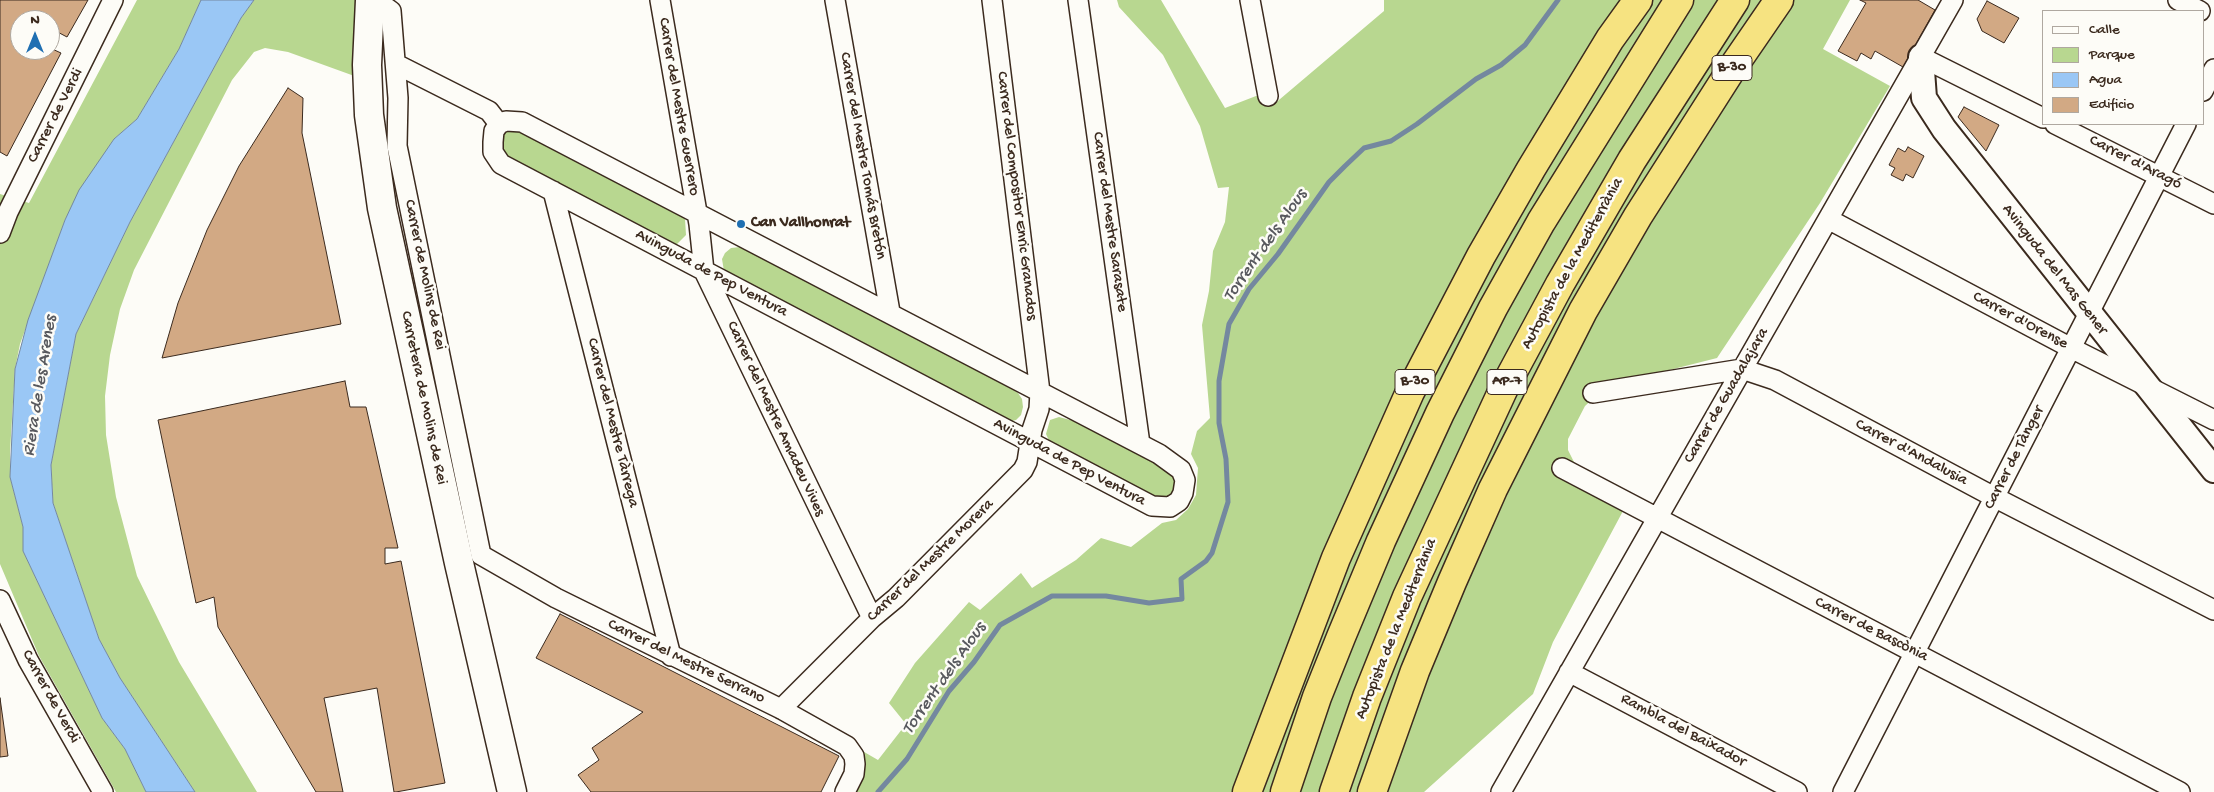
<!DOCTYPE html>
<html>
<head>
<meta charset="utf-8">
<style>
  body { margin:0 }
  #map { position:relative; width:2214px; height:792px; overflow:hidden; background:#fdfcf7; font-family:"Gochi Hand",sans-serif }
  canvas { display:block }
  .legend { position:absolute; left:2042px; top:10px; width:162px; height:115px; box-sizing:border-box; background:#fdfcf7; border:1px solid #afa8a0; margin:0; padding:6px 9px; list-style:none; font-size:15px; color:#3b2a1e }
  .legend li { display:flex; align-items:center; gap:10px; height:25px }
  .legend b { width:25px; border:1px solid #afa8a0 }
  .north { position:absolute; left:10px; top:10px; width:50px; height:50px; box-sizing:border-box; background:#fdfcf7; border:1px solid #afa8a0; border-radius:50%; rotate:0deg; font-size:14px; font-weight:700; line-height:20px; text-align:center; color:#3b2a1e }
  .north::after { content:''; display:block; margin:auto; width:18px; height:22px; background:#1f6fb2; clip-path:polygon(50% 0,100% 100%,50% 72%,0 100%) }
</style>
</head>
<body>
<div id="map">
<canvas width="2214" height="792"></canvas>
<ul class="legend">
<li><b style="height:6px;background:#fdfcf7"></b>Calle</li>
<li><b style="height:14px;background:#b8d790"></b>Parque</li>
<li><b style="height:14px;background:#9ac7f5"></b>Agua</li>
<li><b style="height:14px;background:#d2a984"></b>Edificio</li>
</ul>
<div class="north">N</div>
</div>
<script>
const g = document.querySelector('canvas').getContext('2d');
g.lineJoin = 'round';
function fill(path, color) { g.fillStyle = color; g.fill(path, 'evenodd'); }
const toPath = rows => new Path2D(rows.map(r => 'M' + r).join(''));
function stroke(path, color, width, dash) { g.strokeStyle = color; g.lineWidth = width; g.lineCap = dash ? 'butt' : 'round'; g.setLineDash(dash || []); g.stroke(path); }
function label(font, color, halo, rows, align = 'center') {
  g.font = font + ' "Gochi Hand",sans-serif'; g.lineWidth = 5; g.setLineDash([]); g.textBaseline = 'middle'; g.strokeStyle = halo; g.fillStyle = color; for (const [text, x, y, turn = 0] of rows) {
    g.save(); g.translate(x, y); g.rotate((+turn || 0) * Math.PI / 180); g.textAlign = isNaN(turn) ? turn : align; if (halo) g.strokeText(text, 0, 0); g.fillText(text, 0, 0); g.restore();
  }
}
fill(toPath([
  [137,0,201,0,179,49,137,119,114,139,65,220,20,344,15,369,10,452,10,477,23,527,23,551,102,718,125,749,146,792,116,792,39,656,0,564,0,194,29,203],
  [254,0,386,0,380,51,382,86,288,52,265,48,254,52,232,80,134,270,120,309,110,355,105,396,106,435,116,497,137,576,179,662,257,792,195,792,120,678,99,639,53,503,51,465,76,334,130,222,241,18],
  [1117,0,1161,0,1225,108,1256,96,1268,96,1273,105,1384,11,1384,0,1850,0,1823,49,1890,86,1820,203,1717,358,1626,381,1600,392,1585,406,1568,439,1568,450,1574,462,1587,474,1631,496,1553,642,1533,694,1424,792,852,792,859,749,878,760,906,724,889,703,915,663,969,602,980,610,1021,573,1032,588,1076,560,1101,538,1131,547,1162,523,1176,520,1188,509,1196,495,1198,468,1191,454,1197,431,1210,418,1202,325,1209,291,1213,251,1225,222,1229,187,1218,188,1200,126,1163,55,1119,7],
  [511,128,519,128,679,214,685,219,686,235,677,244,669,244,500,154,503,133],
  [740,247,1008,386,1018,393,1022,399,1023,407,1021,415,1016,420,1008,422,724,271,722,259,725,253,731,248],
  [1059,417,1074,421,1170,470,1176,480,1176,489,1171,496,1165,498,1147,496,1051,445,1046,434,1050,420]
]), '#b8d790');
const water = toPath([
  [201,0,254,0,241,18,130,222,76,334,51,465,53,503,99,639,120,678,195,792,146,792,125,749,102,718,23,551,23,527,10,477,15,369,28,320,65,220,79,190,114,139,137,119,179,49,201,0]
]);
fill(water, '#9ac7f5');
stroke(water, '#74889f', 1);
stroke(toPath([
  [878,792,907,759,949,691,974,662,1000,625,1052,596,1106,596,1149,603,1182,599,1181,579,1206,561,1212,553,1228,502,1226,459,1219,423,1219,381,1229,324,1249,289,1278,254,1329,182,1345,166,1364,148,1391,141,1417,124,1476,79,1501,65,1525,45,1558,0]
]), '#74889f', 5);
const building = toPath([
  [0,0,88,0,67,37,50,28,50,20,35,20,25,14,20,20,17,31,20,33,20,50,50,50,50,48,61,53,7,156,0,152,0,0],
  [1860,0,1918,0,1935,10,1903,67,1875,51,1871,59,1861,53,1857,61,1838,51,1866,3,1860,0],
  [1987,1,2019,18,2004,43,1982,31,1977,19,1987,1],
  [288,88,303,98,302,133,341,324,162,358,178,303,207,230,239,166,288,88],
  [1964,107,1999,125,1986,151,1958,117,1964,107],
  [1908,147,1924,156,1913,178,1906,174,1903,181,1891,175,1895,168,1889,165,1898,148,1905,152,1908,147],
  [345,381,350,407,366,407,398,548,385,548,385,564,401,561,445,783,396,792,394,792,377,688,324,698,343,792,316,792,218,627,214,597,196,603,158,420,345,381],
  [560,614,839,756,821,792,591,792,578,775,599,760,592,748,643,712,536,658,560,614],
  [0,698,8,756,0,757,0,698]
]);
fill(building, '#d2a984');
stroke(building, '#3b2a1e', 1);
const minor = toPath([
  [376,0,391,11,398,98,397,146,481,555,556,598,781,709,847,746,854,756,855,764,854,774,845,792],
  [660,0,699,224,704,271,872,618],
  [835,0,890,312],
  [1078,0,1140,444],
  [1250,0,1268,96],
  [2178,0,2200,11],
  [1921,57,2043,118],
  [396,64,489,111,499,124],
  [2203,91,2214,69],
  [506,121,522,122,1159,454,1181,470,1185,480,1183,493,1179,501,1170,507,1152,506,501,164,493,152,493,142,494,131,499,124,506,121],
  [2055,124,2214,204],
  [553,191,671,656],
  [1828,219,2071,348,2214,420],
  [0,233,8,212,113,0],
  [1593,393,1742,369,1775,380,1994,497,2214,610],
  [1562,468,2180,792],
  [0,600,28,660,103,792],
  [1569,672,1797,792],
  [781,709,872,618,896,598,1023,470,1027,462,1032,430,1039,409,1040,392,992,0],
  [1501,792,1953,0],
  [1843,792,2186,124]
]);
const tertiary = toPath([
  [1921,57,1924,98,1944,129,2214,470]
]);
const secondary = toPath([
  [370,0,367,65,369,115,382,208,459,563,512,792]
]);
const trunk = toPath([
  [1247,792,1336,558,1410,392,1481,256,1531,169,1610,39,1638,0],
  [1372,792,1415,671,1452,582,1493,489,1583,311,1638,216,1733,67,1779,0]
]);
const motorway = toPath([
  [1285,792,1317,697,1341,637,1381,541,1440,413,1493,308,1541,222,1679,0],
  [1334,792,1367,697,1407,597,1503,390,1560,284,1632,160,1735,0]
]);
stroke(minor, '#3b2a1e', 22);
stroke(tertiary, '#3b2a1e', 28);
stroke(secondary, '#3b2a1e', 31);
stroke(trunk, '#3b2a1e', 31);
stroke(motorway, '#3b2a1e', 31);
stroke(minor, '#fdfcf7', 19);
stroke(tertiary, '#fdfcf7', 24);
stroke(secondary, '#fdfcf7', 28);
stroke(trunk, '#f6e381', 28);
stroke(motorway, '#f6e381', 28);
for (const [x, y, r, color] of [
  [741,224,5,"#1f6fb2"]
]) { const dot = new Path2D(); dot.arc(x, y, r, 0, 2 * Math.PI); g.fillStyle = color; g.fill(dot); stroke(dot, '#fdfcf7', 2); }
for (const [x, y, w] of [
  [1732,68,40],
  [1415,382,40],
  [1507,382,40]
]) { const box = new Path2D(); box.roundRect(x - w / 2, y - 12.5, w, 25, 4); g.fillStyle = '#fdfcf7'; g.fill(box); stroke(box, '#3b2a1e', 1); }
label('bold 15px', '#3b2a1e', null, [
  ["B-30",1732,68],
  ["B-30",1415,382],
  ["AP-7",1507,382]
]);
label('16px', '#3b2a1e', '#fdfcf7', [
  ["Carrer del Mestre Guerrero",678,107,80],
  ["Carrer de Verdi",56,116,-63],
  ["Carrer del Mestre Tomás Bretón",862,156,80],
  ["Carrer d'Aragó",2135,163,27],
  ["Carrer del Compositor Enric Granados",1016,196,83],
  ["Carrer del Mestre Sarasate",1109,222,82],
  ["Autopista de la Mediterrània",1573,264,-61],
  ["Avinguda del Mas Gener",2054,270,52],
  ["Avinguda de Pep Ventura",711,274,28],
  ["Carrer de Molins de Rei",424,275,78],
  ["Carrer d'Orense",2020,321,28],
  ["Carrer de Guadalajara",1727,396,-60],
  ["Carretera de Molins de Rei",423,398,78],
  ["Carrer del Mestre Amadeu Vives",775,419,65],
  ["Carrer del Mestre Tàrrega",612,423,76],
  ["Carrer d'Andalusia",1911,453,28],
  ["Carrer de Tànger",2015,458,-63],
  ["Avinguda de Pep Ventura",1069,463,28],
  ["Carrer del Mestre Morera",931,561,-44],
  ["Autopista de la Mediterrània",1397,629,-68],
  ["Carrer de Bascònia",1871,630,27],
  ["Carrer del Mestre Serrano",686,662,26],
  ["Carrer de Verdi",50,697,61],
  ["Rambla del Baixador",1683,731,28]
]);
label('bold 16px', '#3b2a1e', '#fdfcf7', [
  ["Can Vallhonrat",751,224]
], 'left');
label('italic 18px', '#58595e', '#fdfcf7', [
  ["Torrent dels Alous",1266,246,-55],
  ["Riera de les Arenes",41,386,-81],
  ["Torrent dels Alous",945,679,-55]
]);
</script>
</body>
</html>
